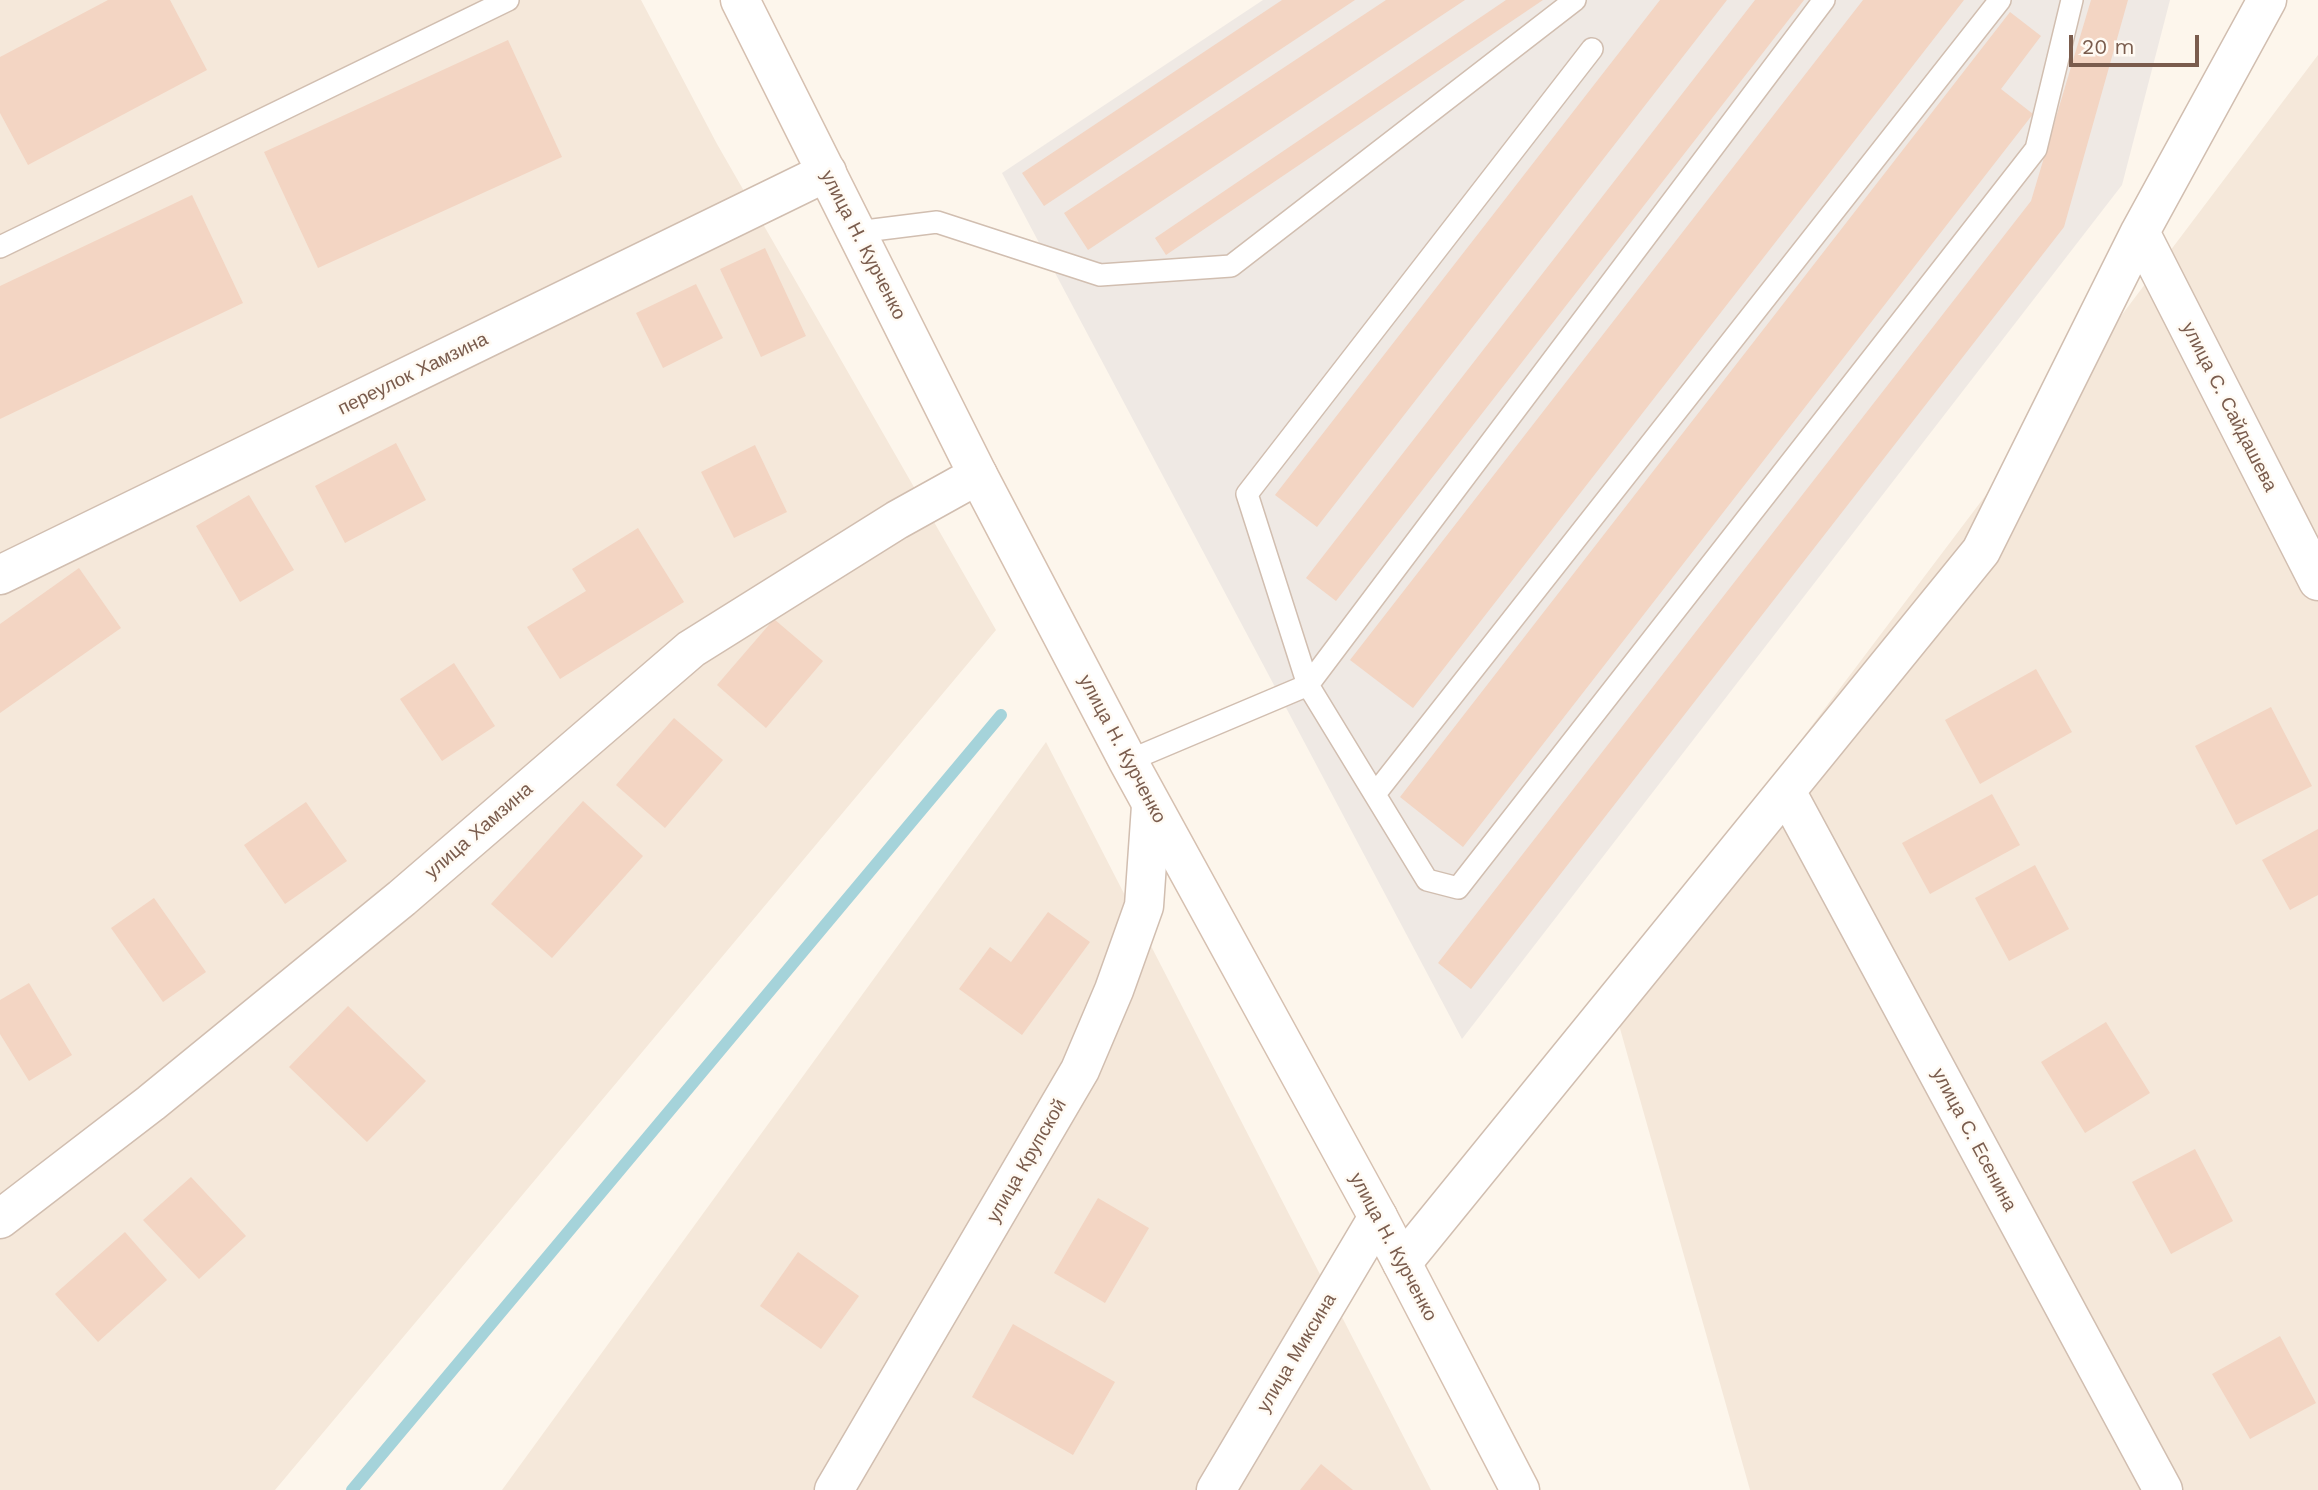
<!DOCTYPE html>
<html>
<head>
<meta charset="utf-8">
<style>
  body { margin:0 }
  #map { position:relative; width:2318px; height:1490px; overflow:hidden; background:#fdf6ec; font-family:"Work Sans",sans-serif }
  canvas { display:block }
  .scale { position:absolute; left:2069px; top:35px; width:130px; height:32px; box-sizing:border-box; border:4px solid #7a5c4d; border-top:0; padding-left:9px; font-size:21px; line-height:24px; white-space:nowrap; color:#7a5c4d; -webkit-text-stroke:5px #fffaf3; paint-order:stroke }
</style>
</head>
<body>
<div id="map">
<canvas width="2318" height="1490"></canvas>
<div class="scale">20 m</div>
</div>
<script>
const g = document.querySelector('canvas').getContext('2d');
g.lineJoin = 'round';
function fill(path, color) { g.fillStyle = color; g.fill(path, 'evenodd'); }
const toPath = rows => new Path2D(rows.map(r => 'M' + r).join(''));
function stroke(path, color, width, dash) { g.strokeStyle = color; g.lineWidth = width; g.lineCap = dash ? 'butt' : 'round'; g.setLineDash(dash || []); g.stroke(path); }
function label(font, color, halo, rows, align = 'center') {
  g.font = font + ' "Work Sans",sans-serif'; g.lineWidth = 5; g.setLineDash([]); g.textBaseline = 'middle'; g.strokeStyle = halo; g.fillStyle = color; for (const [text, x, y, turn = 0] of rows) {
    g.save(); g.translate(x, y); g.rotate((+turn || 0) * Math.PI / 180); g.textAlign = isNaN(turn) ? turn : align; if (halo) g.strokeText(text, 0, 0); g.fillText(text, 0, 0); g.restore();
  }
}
fill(toPath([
  [0,0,641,0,717,144,996,630,275,1490,0,1490],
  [2318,55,2318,1490,1750,1490,1610,993],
  [1046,742,1431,1490,502,1490]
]), '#f5e8da');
fill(toPath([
  [1263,0,2170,0,2122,185,1462,1039,1002,173]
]), '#efe9e4');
stroke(toPath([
  [352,1490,1001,715]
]), '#a5d3da', 12);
fill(toPath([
  [108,0,170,0,207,70,28,165,0,113,0,57],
  [1282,0,1355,0,1044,206,1022,173],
  [1386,0,1465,0,1088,250,1064,213],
  [1506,0,1543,0,1166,255,1155,238],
  [1660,0,1727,0,1317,527,1275,495],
  [1755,0,1804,0,1336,601,1306,578],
  [1863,0,1964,0,1413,708,1350,660],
  [2091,0,2128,0,2064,227,1471,989,1438,963,2031,201],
  [2010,12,2041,36,2001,89,2033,114,1463,847,1400,797],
  [508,40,562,157,318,268,264,152],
  [192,195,243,303,0,419,0,286],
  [765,248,806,336,761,357,720,269],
  [696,284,723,338,663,368,636,313],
  [396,443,426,500,345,543,315,486],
  [755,445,787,512,734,538,701,472],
  [249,495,294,570,240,602,196,526],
  [638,528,684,602,560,679,527,627,586,591,572,569],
  [79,568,121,628,0,713,0,624],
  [774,619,823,661,766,728,717,685],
  [454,663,495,726,442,761,400,699],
  [2036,669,2072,732,1980,784,1945,720],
  [2271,707,2312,786,2236,825,2195,746],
  [674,718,723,760,665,828,616,785],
  [1992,794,2020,845,1930,894,1902,843],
  [583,801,643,856,552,958,491,904],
  [306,802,347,861,285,904,244,845],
  [2318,829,2318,895,2290,910,2262,860],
  [2035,865,2069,929,2009,961,1975,898],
  [154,898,206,972,163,1002,111,928],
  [1048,912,1090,942,1022,1035,959,989,990,947,1011,962],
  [29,983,72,1055,29,1081,0,1034,0,1000],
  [348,1006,426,1081,367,1142,289,1067],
  [2106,1022,2150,1093,2085,1133,2041,1062],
  [2195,1149,2233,1221,2171,1254,2132,1182],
  [191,1177,246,1236,199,1279,143,1220],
  [1098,1198,1149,1228,1105,1303,1054,1273],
  [125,1232,167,1280,98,1342,55,1294],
  [798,1252,859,1296,821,1349,760,1306],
  [1013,1324,1115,1382,1073,1455,972,1397],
  [2280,1336,2316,1403,2250,1439,2212,1374],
  [1321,1464,1353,1490,1300,1490]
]), '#f3d5c3');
const lane = toPath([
  [1592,49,1247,494,1308,685,1427,880,1458,888,2036,149,2072,0],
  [857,232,937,222,1100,275,1231,266,1575,0],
  [0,247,508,0],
  [1128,761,1308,685,1824,0],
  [1375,794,2000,0]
]);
const street = toPath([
  [2140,232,2318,581],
  [0,575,827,172],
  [1786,791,2163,1490],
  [0,1219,151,1103,402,898,691,649,897,520,978,475],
  [1402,1263,1981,551,2140,232,2267,0],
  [834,1490,1080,1070,1114,990,1144,906,1151,806],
  [1216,1490,1378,1217]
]);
const secondary = toPath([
  [740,0,978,475,1128,761,1378,1217,1520,1490]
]);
stroke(lane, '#d1beb0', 24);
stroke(street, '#d1beb0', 41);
stroke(secondary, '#d6c0b0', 41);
stroke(lane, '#fff', 21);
stroke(street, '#fff', 38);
stroke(secondary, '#fff', 38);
label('19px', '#7a5c4d', '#fffaf3', [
  ["улица Н. Курченко",863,245,63],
  ["переулок Хамзина",413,374,-26],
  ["улица С. Сайдашева",2229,407,63],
  ["улица Н. Курченко",1122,749,62],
  ["улица Хамзина",479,831,-41],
  ["улица С. Есенина",1974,1140,62],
  ["улица Крупской",1027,1161,-60],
  ["улица Н. Курченко",1393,1247,62],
  ["улица Миксина",1297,1353,-59]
]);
</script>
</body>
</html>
